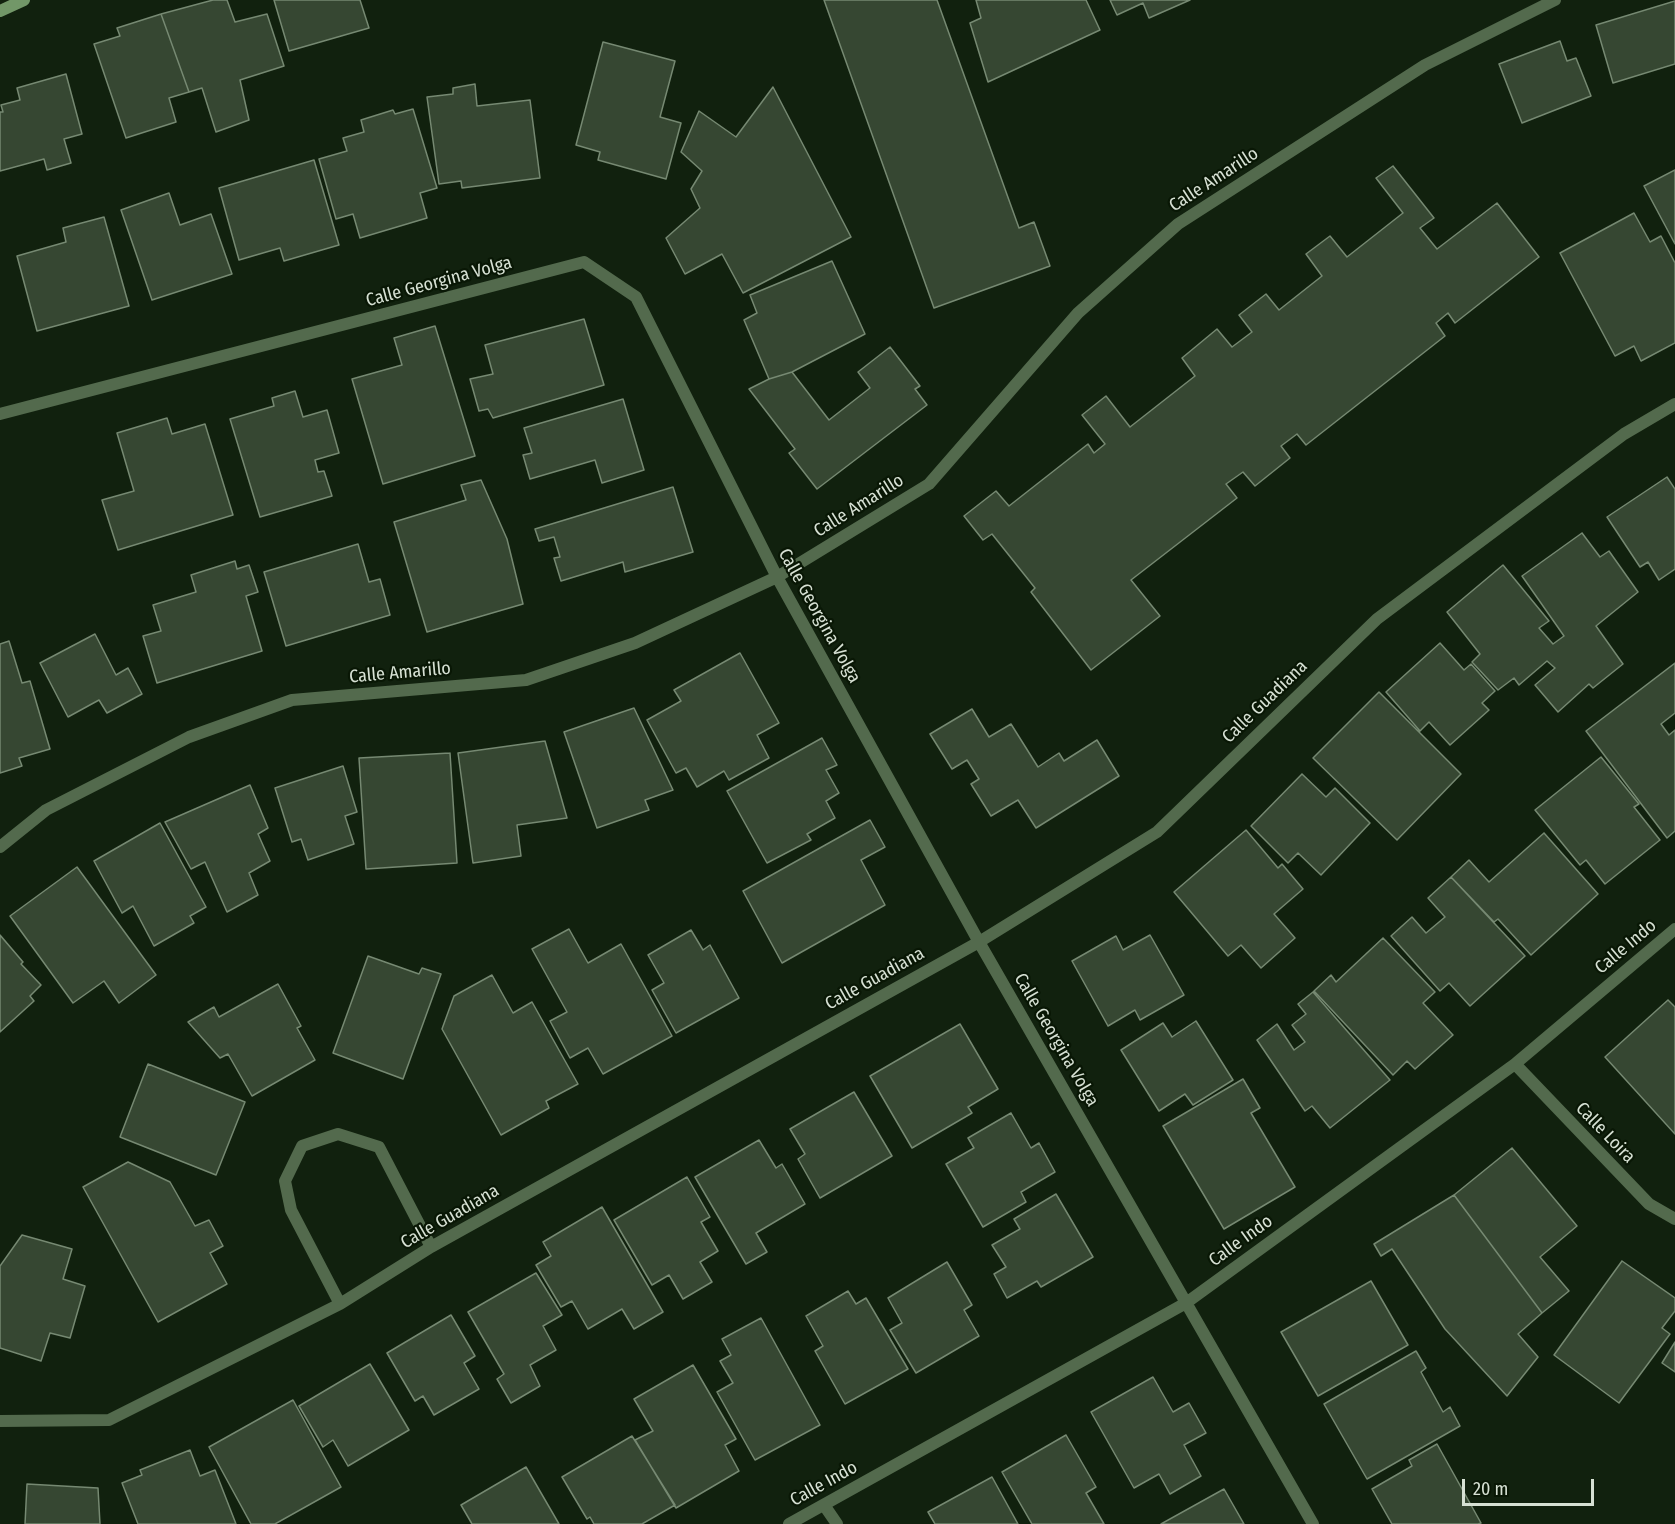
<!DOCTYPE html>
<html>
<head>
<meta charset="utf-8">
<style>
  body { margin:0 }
  #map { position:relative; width:1675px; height:1524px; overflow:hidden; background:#11210e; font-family:"Fira Sans Condensed",sans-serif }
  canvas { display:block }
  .scale { position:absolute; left:1462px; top:1479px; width:132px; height:27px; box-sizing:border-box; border:3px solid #d7e1d4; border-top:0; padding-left:8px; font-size:18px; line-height:21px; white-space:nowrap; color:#d7e1d4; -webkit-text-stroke:4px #091705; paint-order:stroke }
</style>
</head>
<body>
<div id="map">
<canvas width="1675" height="1524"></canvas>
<div class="scale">20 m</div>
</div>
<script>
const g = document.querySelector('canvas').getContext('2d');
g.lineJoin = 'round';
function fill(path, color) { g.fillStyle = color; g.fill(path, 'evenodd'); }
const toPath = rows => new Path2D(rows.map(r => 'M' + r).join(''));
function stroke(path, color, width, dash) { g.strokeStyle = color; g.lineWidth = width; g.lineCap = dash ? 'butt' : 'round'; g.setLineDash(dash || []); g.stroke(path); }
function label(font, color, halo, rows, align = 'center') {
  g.font = font + ' "Fira Sans Condensed",sans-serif'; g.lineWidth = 4.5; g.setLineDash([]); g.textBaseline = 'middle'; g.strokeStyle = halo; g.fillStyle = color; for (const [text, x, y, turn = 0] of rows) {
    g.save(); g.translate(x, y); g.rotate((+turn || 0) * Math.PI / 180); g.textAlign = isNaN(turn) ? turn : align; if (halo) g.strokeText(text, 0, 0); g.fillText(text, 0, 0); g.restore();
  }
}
const building = toPath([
  [213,0,227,0,235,22,267,14,284,66,240,80,249,120,216,132,202,88,189,92,161,14,213,0],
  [274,0,360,0,369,28,289,51,274,0],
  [824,0,937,0,1019,228,1034,222,1050,266,934,308,824,0],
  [976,0,1086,0,1100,30,988,82,970,23,981,18,976,0],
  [1110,0,1190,0,1149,18,1143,3,1117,15,1110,0],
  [1675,1,1675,64,1613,83,1596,25,1675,1],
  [161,14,189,92,169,98,176,122,126,138,94,44,120,36,117,28,161,14],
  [1560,41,1567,61,1576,58,1591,96,1522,123,1499,64,1560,41],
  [603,42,675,61,660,117,681,123,666,179,598,160,600,152,576,145,603,42],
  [66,74,82,134,64,139,71,163,47,170,44,159,0,171,0,112,3,112,1,105,20,100,17,88,66,74],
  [475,84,477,106,530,100,540,178,462,188,461,181,439,184,427,97,453,94,453,88,475,84],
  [773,87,851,237,743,293,722,254,685,274,666,238,700,208,691,189,702,171,681,152,699,111,736,137,773,87],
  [413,109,437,188,420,193,427,218,360,238,353,214,336,219,319,159,347,151,343,138,364,132,361,120,393,110,395,114,413,109],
  [314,160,339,245,284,261,280,248,239,260,219,188,314,160],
  [1393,166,1434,218,1420,228,1437,249,1497,203,1539,257,1455,323,1448,313,1436,323,1445,336,1306,445,1297,434,1281,446,1290,458,1255,486,1243,472,1226,484,1237,498,1131,580,1160,616,1091,670,1031,592,1035,588,992,534,983,540,964,516,996,491,1009,506,1088,444,1094,453,1105,444,1082,415,1106,396,1130,427,1195,376,1182,358,1217,329,1232,347,1252,332,1239,315,1266,294,1279,310,1322,276,1306,254,1330,236,1347,257,1403,213,1376,178,1393,166],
  [1675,170,1675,244,1644,186,1675,170],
  [169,193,180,225,211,214,232,274,152,300,121,210,169,193],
  [1634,213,1650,242,1661,236,1675,263,1675,343,1641,361,1634,346,1615,356,1560,253,1634,213],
  [104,217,129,306,37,331,17,256,66,242,63,228,104,217],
  [832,261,865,334,792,372,769,379,744,320,757,313,750,295,832,261],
  [584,319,604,385,493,418,488,409,479,411,470,379,493,374,485,345,584,319],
  [435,326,475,456,383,484,352,379,402,365,394,338,435,326],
  [890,347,920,386,915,389,927,405,817,489,789,453,795,449,749,389,769,379,792,372,829,420,870,388,858,372,890,347],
  [295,391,303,417,327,410,339,453,315,460,318,472,324,471,332,496,260,517,230,419,274,406,272,398,295,391],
  [623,399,644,470,602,483,595,460,530,479,523,455,532,453,524,428,623,399],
  [167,418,172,434,205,424,233,515,118,550,102,500,134,491,117,433,167,418],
  [1667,477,1675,489,1675,569,1659,580,1648,562,1640,567,1607,517,1667,477],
  [481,480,507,539,523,604,427,632,394,522,466,500,461,485,481,480],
  [673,487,693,552,625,572,623,562,561,581,554,558,560,557,554,537,539,541,535,529,673,487],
  [1582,533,1600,557,1609,551,1638,592,1596,626,1623,664,1593,688,1589,684,1558,712,1535,685,1555,668,1547,661,1519,685,1514,678,1498,690,1472,662,1480,654,1447,612,1503,565,1549,621,1539,628,1553,644,1564,636,1522,576,1582,533],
  [358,544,369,582,380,579,390,615,286,646,264,572,358,544],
  [235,561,237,569,249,565,258,592,246,596,262,651,157,683,143,636,161,631,153,605,196,592,191,575,235,561],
  [95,634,116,675,128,668,142,694,107,713,99,700,68,717,40,663,95,634],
  [9,641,22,683,30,681,50,749,19,758,22,766,0,773,0,644,9,641],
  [1440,643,1464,670,1471,664,1495,691,1482,703,1489,710,1450,745,1429,722,1420,731,1386,692,1440,643],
  [740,653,779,723,757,735,769,758,729,780,724,771,697,787,686,768,676,773,647,720,681,701,674,690,740,653],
  [1675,663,1675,713,1661,724,1669,735,1675,730,1675,831,1667,838,1586,731,1675,663],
  [1379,692,1461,774,1397,840,1313,758,1379,692],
  [634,708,673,790,645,800,649,810,597,828,564,732,634,708],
  [972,709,989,737,1011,724,1038,767,1059,753,1064,761,1097,740,1119,776,1036,828,1018,800,991,816,971,784,979,779,967,760,952,769,930,734,972,709],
  [822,738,837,765,826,770,839,793,826,801,835,818,807,834,811,840,767,863,727,791,822,738],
  [545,741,567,818,517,825,521,856,473,863,458,753,545,741],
  [450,753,457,863,366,869,359,758,450,753],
  [1601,757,1639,804,1634,807,1660,840,1605,884,1586,860,1580,865,1535,810,1601,757],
  [343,766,357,812,345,816,354,844,308,860,301,839,292,842,275,788,343,766],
  [1302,774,1326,797,1335,788,1370,823,1321,875,1298,853,1288,863,1251,826,1302,774],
  [250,785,268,828,258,834,270,861,249,873,258,895,227,912,205,862,191,869,165,822,250,785],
  [870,820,885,847,861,860,885,905,782,963,743,891,870,820],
  [160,823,206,907,190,916,194,923,154,946,133,906,122,913,94,861,160,823],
  [1246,830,1278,868,1282,864,1303,889,1274,914,1295,938,1261,968,1241,945,1228,956,1174,892,1246,830],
  [1544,833,1598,894,1531,955,1498,919,1494,922,1451,877,1469,860,1489,882,1544,833],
  [77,867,156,975,119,1003,104,981,73,1003,10,916,77,867],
  [1451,877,1525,956,1470,1006,1449,983,1440,991,1391,936,1412,917,1426,933,1445,917,1428,898,1451,877],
  [569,929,588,963,621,944,672,1036,603,1074,588,1048,570,1058,550,1021,567,1012,532,949,569,929],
  [691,930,703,950,710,945,739,998,676,1033,652,990,664,983,648,955,691,930],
  [0,935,23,962,21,964,41,985,30,996,34,1001,0,1032,0,935],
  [1150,935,1184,995,1140,1020,1135,1010,1108,1026,1072,961,1116,936,1123,950,1150,935],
  [1383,938,1435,992,1423,1003,1453,1035,1415,1069,1407,1061,1393,1075,1314,991,1331,975,1336,982,1383,938],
  [368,956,419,974,422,968,441,974,403,1079,333,1053,368,956],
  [492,975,513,1013,532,1002,578,1084,546,1101,549,1108,501,1135,442,1029,454,996,492,975],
  [278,984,301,1026,297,1028,315,1060,252,1096,228,1054,220,1058,188,1022,214,1007,219,1017,278,984],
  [1313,992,1390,1080,1330,1128,1312,1106,1305,1111,1257,1040,1277,1024,1294,1050,1305,1042,1292,1025,1306,1014,1298,1004,1313,992],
  [1668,1000,1675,1007,1675,1134,1605,1057,1668,1000],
  [1196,1021,1233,1080,1193,1105,1185,1094,1159,1111,1121,1050,1163,1023,1172,1037,1196,1021],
  [960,1024,998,1089,968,1107,972,1113,912,1148,870,1076,960,1024],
  [148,1064,245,1102,216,1175,120,1137,148,1064],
  [1243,1079,1260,1108,1251,1113,1295,1187,1224,1229,1163,1126,1243,1079],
  [854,1092,892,1156,820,1198,798,1159,805,1154,790,1129,854,1092],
  [1011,1113,1031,1148,1039,1143,1055,1172,1021,1192,1026,1202,983,1227,946,1164,974,1148,968,1138,1011,1113],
  [759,1140,776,1168,782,1164,805,1204,756,1233,767,1252,746,1264,695,1177,759,1140],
  [1512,1148,1577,1226,1540,1257,1569,1291,1542,1313,1454,1195,1512,1148],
  [128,1162,170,1182,195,1226,209,1220,223,1246,210,1253,227,1284,158,1322,83,1187,128,1162],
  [687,1177,710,1217,701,1222,718,1251,700,1262,712,1282,683,1299,669,1275,652,1285,614,1220,687,1177],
  [1056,1194,1093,1257,1041,1287,1037,1281,1007,1298,994,1274,1006,1267,992,1245,1020,1229,1014,1219,1056,1194],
  [1454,1195,1542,1313,1518,1334,1538,1357,1507,1396,1445,1329,1392,1249,1381,1256,1374,1244,1454,1195],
  [602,1207,663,1312,634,1329,622,1309,588,1329,572,1301,561,1307,536,1265,551,1256,543,1242,602,1207],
  [22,1235,72,1249,63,1279,85,1286,70,1338,50,1333,41,1361,0,1348,0,1266,22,1235],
  [1622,1261,1675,1298,1675,1311,1662,1328,1670,1334,1619,1403,1554,1355,1622,1261],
  [947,1262,972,1305,964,1310,979,1336,916,1373,890,1330,902,1323,888,1298,947,1262],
  [536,1273,562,1315,543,1326,556,1350,530,1365,540,1386,511,1403,497,1379,504,1374,468,1312,536,1273],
  [1371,1281,1408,1345,1318,1396,1281,1332,1371,1281],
  [848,1291,856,1304,866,1298,908,1369,845,1404,815,1351,823,1346,806,1316,848,1291],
  [451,1315,475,1356,464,1363,479,1389,434,1415,423,1396,415,1401,387,1353,451,1315],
  [761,1318,820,1425,755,1460,717,1392,733,1383,720,1361,731,1355,722,1339,761,1318],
  [1675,1342,1675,1372,1662,1363,1675,1342],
  [1416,1351,1426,1368,1421,1372,1443,1412,1450,1407,1460,1426,1367,1479,1324,1404,1416,1351],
  [370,1364,409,1430,348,1466,333,1440,323,1447,299,1406,370,1364],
  [693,1365,736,1439,725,1445,739,1471,676,1508,635,1440,653,1431,634,1399,693,1365],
  [1153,1377,1173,1412,1189,1403,1206,1433,1184,1445,1201,1476,1170,1494,1159,1474,1134,1488,1091,1412,1153,1377],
  [293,1400,341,1487,275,1524,251,1524,209,1447,293,1400],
  [1066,1435,1096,1487,1086,1493,1104,1524,1032,1524,1002,1472,1066,1435],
  [632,1436,675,1505,642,1524,594,1524,590,1517,587,1519,562,1477,632,1436],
  [1437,1444,1481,1523,1478,1524,1392,1524,1372,1489,1412,1466,1409,1460,1437,1444],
  [190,1450,200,1476,215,1470,236,1524,138,1524,122,1483,142,1475,140,1470,190,1450],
  [526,1467,559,1524,472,1524,461,1505,526,1467],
  [992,1477,1018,1524,935,1524,928,1512,992,1477],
  [27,1484,98,1488,100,1524,25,1524,27,1484],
  [1224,1489,1244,1524,1161,1524,1224,1489]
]);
fill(building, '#364732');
stroke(building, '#768972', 1.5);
stroke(toPath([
  [0,414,584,262,636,297,777,577,979,942,1313,1524],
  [0,847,46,810,189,737,292,700,526,680,635,643,777,577,929,484,1078,313,1178,224,1425,65,1555,0],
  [1515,1064,1649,1204,1675,1219],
  [340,1304,291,1210,285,1181,302,1146,338,1134,379,1147,431,1247],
  [0,1421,109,1420,340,1304,431,1247,979,942,1157,832,1377,619,1624,434,1675,404],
  [824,1505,837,1524],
  [789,1524,1186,1303,1515,1064,1675,929]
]), '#536a4d', 12);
stroke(toPath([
  [0,11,24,0]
]), '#729768', 12);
label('18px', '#d7e1d4', '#091705', [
  ["Calle Amarillo",1214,180,-33],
  ["Calle Georgina Volga",439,282,-15],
  ["Calle Amarillo",859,506,-32],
  ["Calle Georgina Volga",819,616,61],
  ["Calle Amarillo",400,673,-5],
  ["Calle Guadiana",1265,702,-44],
  ["Calle Indo",1626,947,-40],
  ["Calle Guadiana",875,979,-29],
  ["Calle Georgina Volga",1056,1040,60],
  ["Calle Loira",1605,1133,46],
  ["Calle Guadiana",450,1217,-30],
  ["Calle Indo",1241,1241,-36],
  ["Calle Indo",824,1484,-29]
]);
</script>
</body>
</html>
